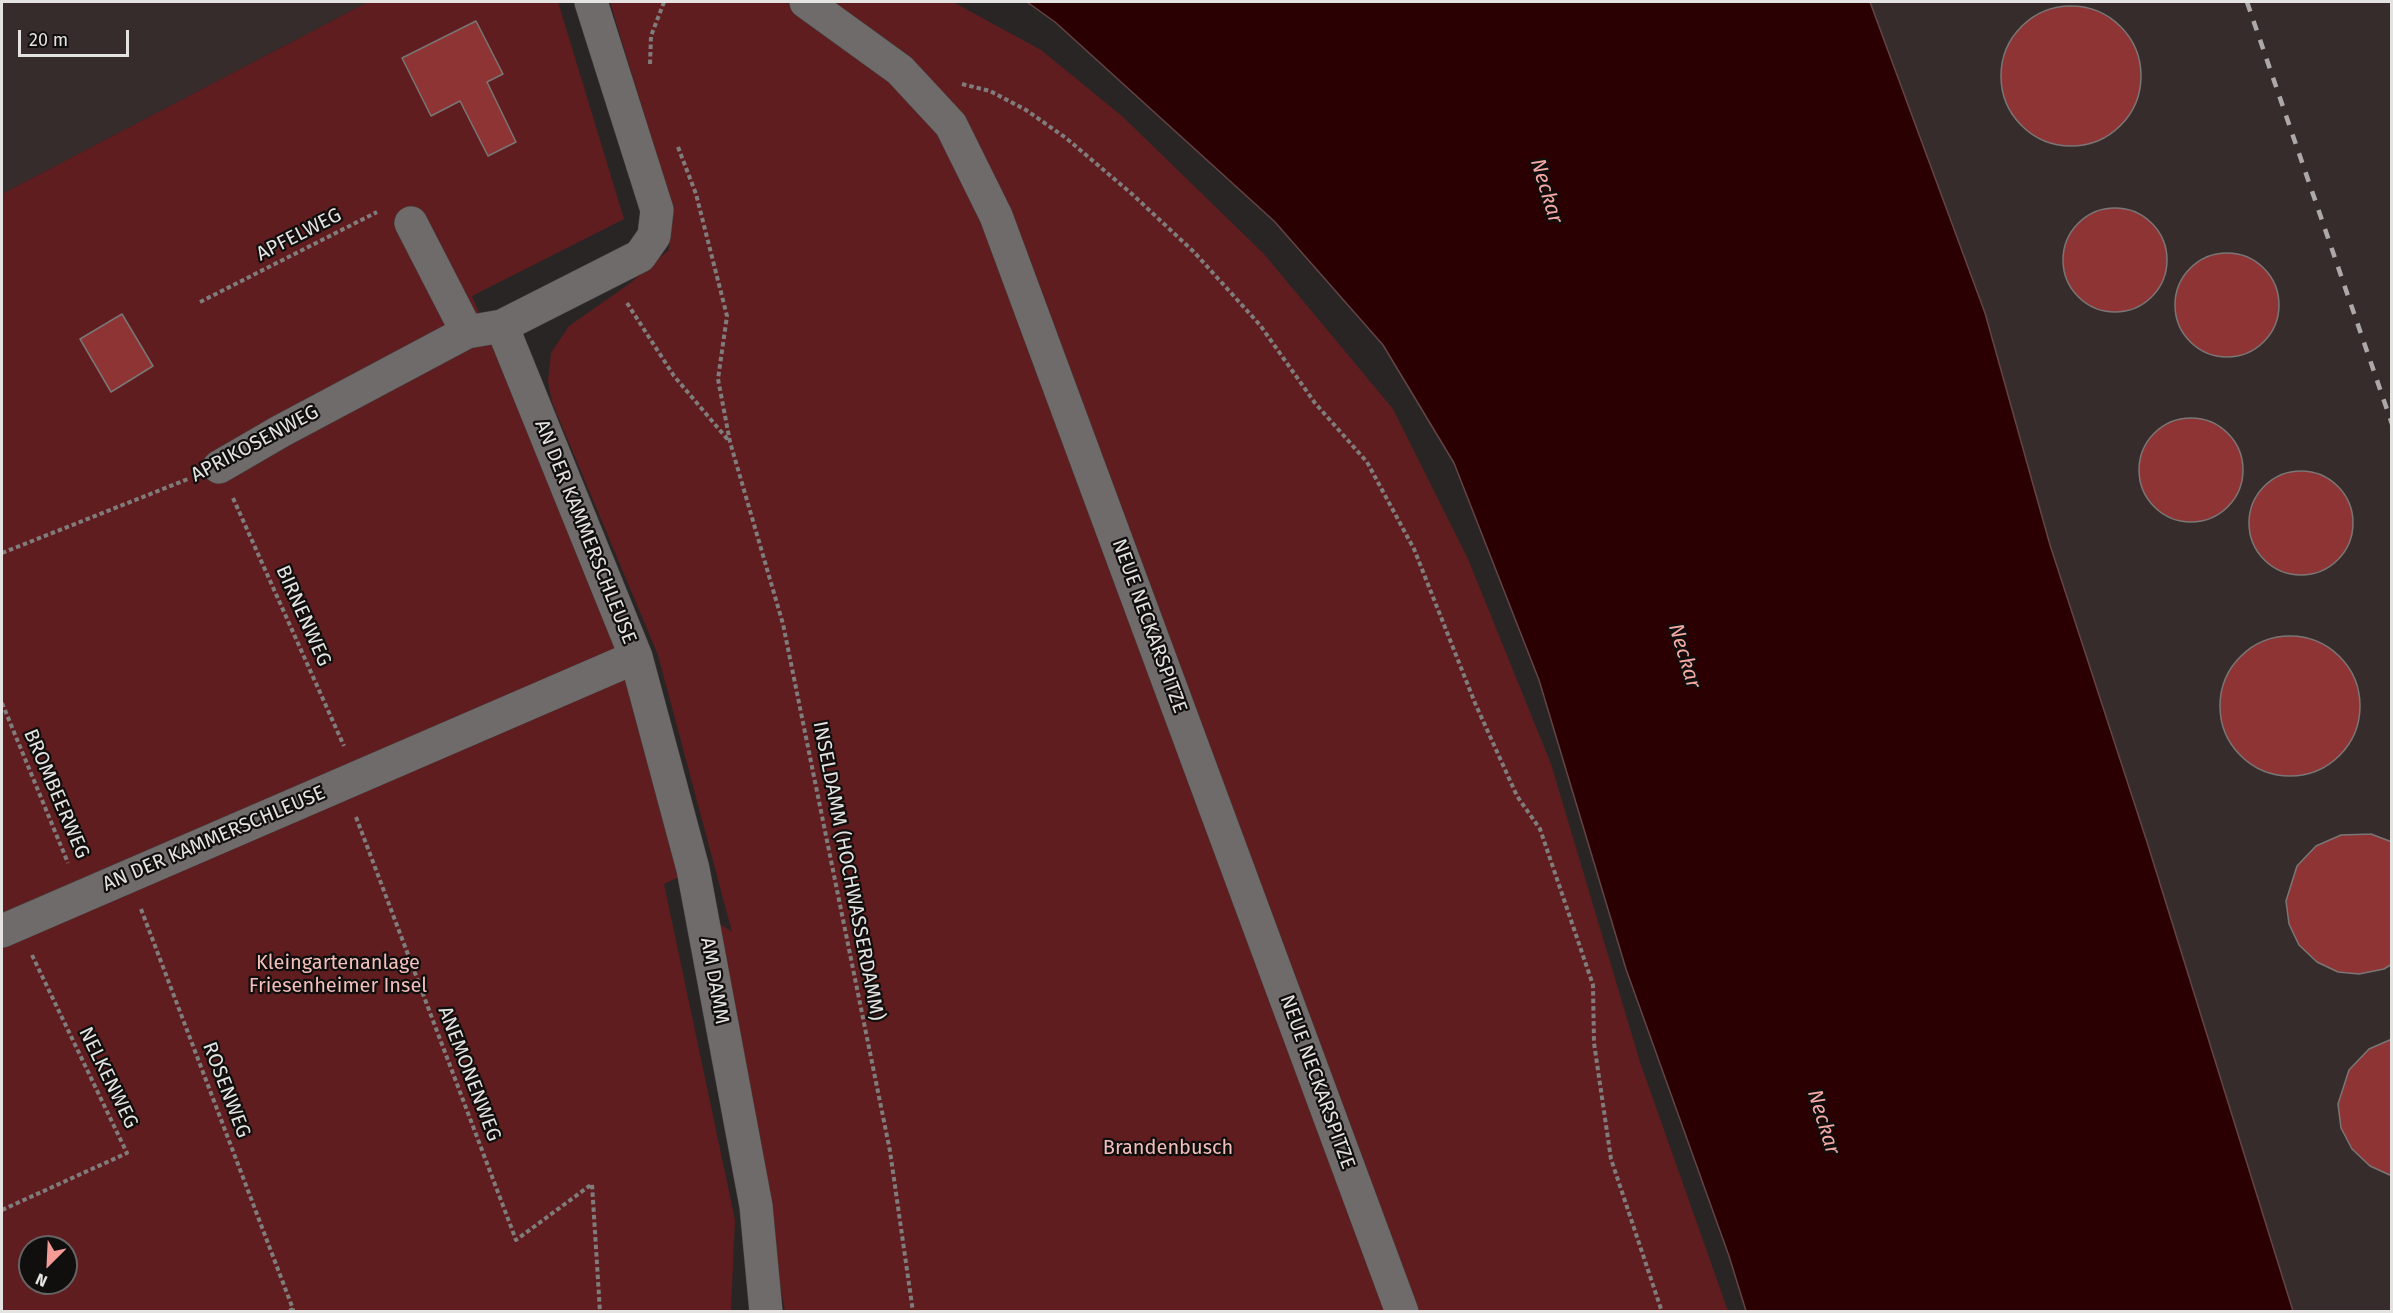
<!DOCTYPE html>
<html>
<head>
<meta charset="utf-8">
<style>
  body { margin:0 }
  #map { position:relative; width:2393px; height:1313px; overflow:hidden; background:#292525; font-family:"Fira Sans",sans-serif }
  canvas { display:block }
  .frame { position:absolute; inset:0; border:3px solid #e5e2e2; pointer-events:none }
  .north { position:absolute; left:18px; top:1235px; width:60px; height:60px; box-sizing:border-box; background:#100f0e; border:2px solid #656363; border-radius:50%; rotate:204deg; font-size:16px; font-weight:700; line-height:24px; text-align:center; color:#e5e2e2 }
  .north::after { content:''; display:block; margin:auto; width:21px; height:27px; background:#f59b97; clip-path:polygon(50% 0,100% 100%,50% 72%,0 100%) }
  .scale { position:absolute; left:18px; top:30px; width:111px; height:27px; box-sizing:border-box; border:3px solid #e5e2e2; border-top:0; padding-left:8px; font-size:18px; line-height:21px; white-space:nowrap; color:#e5e2e2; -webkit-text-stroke:4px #100f0e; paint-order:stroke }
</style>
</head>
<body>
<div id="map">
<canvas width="2393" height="1313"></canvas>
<div class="frame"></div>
<div class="north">N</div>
<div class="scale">20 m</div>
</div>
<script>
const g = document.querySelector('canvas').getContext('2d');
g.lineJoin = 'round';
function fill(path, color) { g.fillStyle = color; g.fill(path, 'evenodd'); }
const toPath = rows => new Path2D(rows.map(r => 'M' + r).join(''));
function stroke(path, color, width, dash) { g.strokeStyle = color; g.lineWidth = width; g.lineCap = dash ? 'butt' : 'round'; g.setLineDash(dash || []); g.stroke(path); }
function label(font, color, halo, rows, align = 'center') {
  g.font = font + ' "Fira Sans",sans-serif'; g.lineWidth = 4.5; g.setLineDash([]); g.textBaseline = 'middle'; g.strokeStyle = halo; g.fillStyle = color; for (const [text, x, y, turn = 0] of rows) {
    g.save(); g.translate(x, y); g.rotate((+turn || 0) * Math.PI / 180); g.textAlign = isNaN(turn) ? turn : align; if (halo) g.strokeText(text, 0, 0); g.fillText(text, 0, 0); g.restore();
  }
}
fill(toPath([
  [2,2,368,2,2,194],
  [1870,2,2391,2,2391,1311,2293,1311,2147,842,2050,545,1985,313]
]), '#372c2c');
fill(toPath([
  [368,2,558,2,624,219,472,296,628,669,683,875,664,884,735,1220,731,1311,2,1312,2,194],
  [30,1247,66,1247,66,1283,30,1283],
  [610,2,785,2,813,20,948,121,907,54,832,2,953,2,1041,50,1122,116,1264,254,1393,409,1468,559,1551,764,1640,1062,1728,1311,785,1311,712,918,732,932,658,655,552,402,548,381,551,353,569,326,629,284,669,250,671,202]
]), '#601d1f');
const water = toPath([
  [1027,2,1870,2,1985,313,2050,545,2147,842,2293,1311,1746,1311,1729,1256,1626,969,1539,680,1454,463,1383,345,1274,221,1055,22,1027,2]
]);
fill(water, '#2b0003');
stroke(water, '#634446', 1.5);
const building = toPath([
  '2001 76a70 70 0 1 1 140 0a70 70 0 1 1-140 0Z',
  [476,21,503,74,487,82,516,142,488,156,460,101,431,116,402,58,476,21],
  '2063 260a52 52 0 1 1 104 0a52 52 0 1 1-104 0Z',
  '2175 305a52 52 0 1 1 104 0a52 52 0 1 1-104 0Z',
  [122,314,153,366,111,392,80,339,122,314],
  '2139 470a52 52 0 1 1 104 0a52 52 0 1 1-104 0Z',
  '2249 523a52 52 0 1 1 104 0a52 52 0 1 1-104 0Z',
  '2220 706a70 70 0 1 1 140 0a70 70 0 1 1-140 0Z',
  [2371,834,2392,842,2392,964,2384,969,2359,974,2338,972,2317,962,2299,945,2289,924,2286,901,2297,866,2316,846,2341,835,2371,834],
  [2392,1039,2392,1176,2370,1166,2352,1149,2341,1128,2338,1104,2349,1070,2369,1049,2392,1039]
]);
fill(building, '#8f3435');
stroke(building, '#7a7675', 1.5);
const minor = toPath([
  [806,2,900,70,951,125,996,216,1402,1312],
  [411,223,467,332],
  [219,467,281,431,467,332,502,326,640,256,654,236,657,210,591,2],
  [636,657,693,869,756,1206,766,1312],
  [2,931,636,657,502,326]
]);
stroke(minor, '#454141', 34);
stroke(toPath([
  [650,64,651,36,664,2],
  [962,84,990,91,1026,110,1066,138,1132,194,1194,252,1260,325,1315,403,1367,462,1414,549,1475,703,1517,796,1540,829,1593,985,1594,1043,1611,1159,1662,1312],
  [678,147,696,194,727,316,718,379,730,442,783,624,890,1151,913,1312],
  [200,302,377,212],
  [627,303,674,376,729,441],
  [233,498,344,746],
  [2,553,188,479],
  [2,703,68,863],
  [356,817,516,1240,592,1184,600,1312],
  [141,909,293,1309,287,1312],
  [2,1210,127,1153,32,955]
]), '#807c7c', 4, [4.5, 3]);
stroke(minor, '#6f6b6a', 33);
stroke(toPath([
  [2247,2,2392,424]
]), '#ada9a9', 4.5, [10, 10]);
label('20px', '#e5e2e2', '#100f0e', [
  ["APFELWEG",299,235,-27],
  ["APRIKOSENWEG",255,444,-28],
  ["AN DER KAMMERSCHLEUSE",585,532,68],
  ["BIRNENWEG",303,616,66],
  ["NEUE NECKARSPITZE",1149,626,70],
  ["BROMBEERWEG",56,794,67],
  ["AN DER KAMMERSCHLEUSE",214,839,-23],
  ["INSELDAMM (HOCHWASSERDAMM)",848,871,79],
  ["AM DAMM",714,981,80],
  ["ANEMONENWEG",469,1074,69],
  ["NELKENWEG",108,1078,64],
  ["NEUE NECKARSPITZE",1317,1082,70],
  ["ROSENWEG",226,1090,69]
]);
label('20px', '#f4bfbb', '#100f0e', [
  ["Kleingartenanlage",338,963],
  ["Friesenheimer Insel",338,986],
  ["Brandenbusch",1168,1148]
]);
label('italic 21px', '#f6a9a5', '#100f0e', [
  ["Neckar",1546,191,73],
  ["Neckar",1684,656,73],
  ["Neckar",1823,1122,73]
]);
</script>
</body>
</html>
